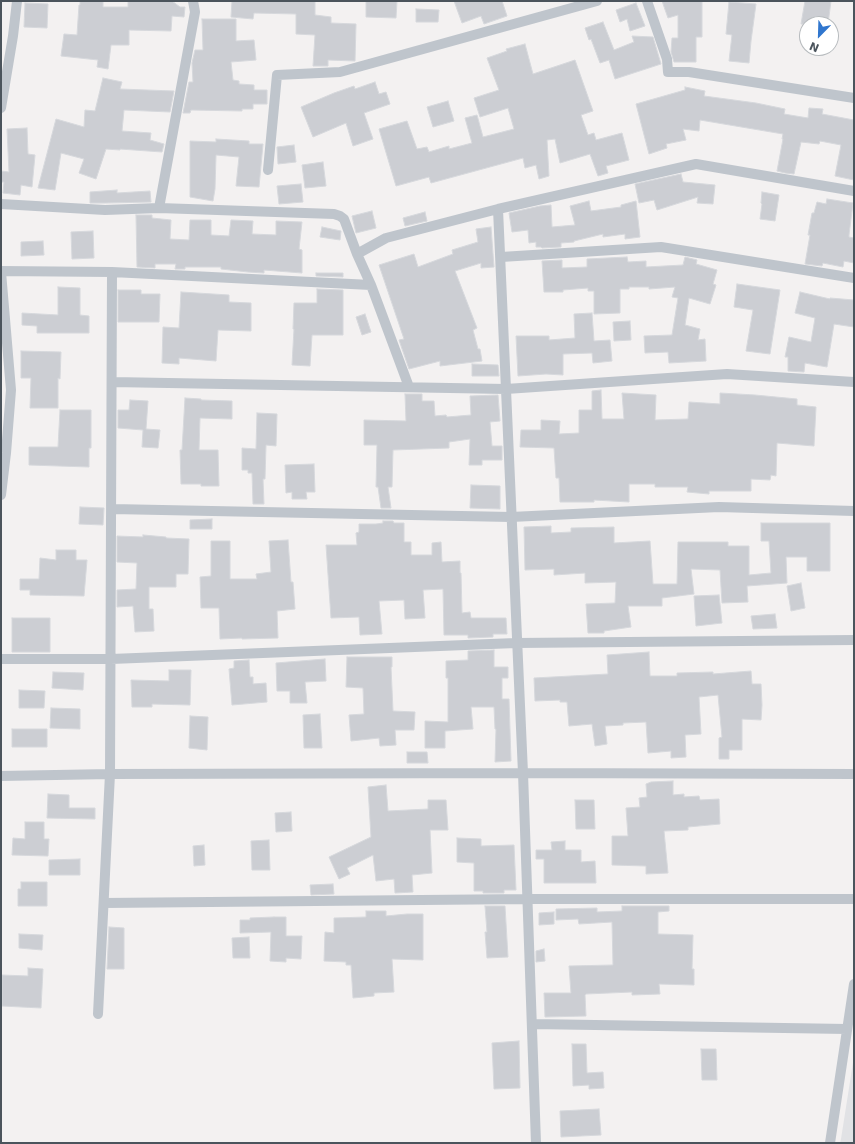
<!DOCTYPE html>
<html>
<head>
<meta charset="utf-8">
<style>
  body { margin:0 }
  #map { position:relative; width:855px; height:1144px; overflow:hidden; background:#f3f1f1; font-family:"DejaVu Sans",sans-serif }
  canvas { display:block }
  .frame { position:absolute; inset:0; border:2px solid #4b545c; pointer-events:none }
  .north { position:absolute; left:799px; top:16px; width:40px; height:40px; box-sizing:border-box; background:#fff; border:1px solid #b7bbbe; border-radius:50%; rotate:203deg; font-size:11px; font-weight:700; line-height:16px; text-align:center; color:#4b545c }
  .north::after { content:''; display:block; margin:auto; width:14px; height:18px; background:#3076ce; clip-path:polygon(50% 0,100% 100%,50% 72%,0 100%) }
</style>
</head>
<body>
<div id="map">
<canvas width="855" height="1144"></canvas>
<div class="frame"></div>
<div class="north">N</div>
</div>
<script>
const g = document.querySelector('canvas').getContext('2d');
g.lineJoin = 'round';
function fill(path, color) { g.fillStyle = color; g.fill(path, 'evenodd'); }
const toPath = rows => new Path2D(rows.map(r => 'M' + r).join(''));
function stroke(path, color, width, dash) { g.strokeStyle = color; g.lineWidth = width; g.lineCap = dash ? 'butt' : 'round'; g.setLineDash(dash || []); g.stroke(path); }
fill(toPath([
  [854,1056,854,1143,840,1143,841,1139]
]), '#e1e2e5');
const building = toPath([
  [80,1,103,1,103,7,128,7,128,1,172,1,180,7,185,7,184,17,172,16,171,31,129,30,129,45,111,45,108,69,97,67,98,60,61,56,64,34,77,35,79,5,80,5,80,1],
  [232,1,315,1,315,15,331,17,331,23,356,24,355,61,328,60,328,66,313,66,315,35,296,34,296,14,254,13,253,19,231,17,232,1],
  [366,1,397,1,396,18,366,17,366,1],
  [454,1,502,1,507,16,484,24,481,16,462,23,454,1],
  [662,1,702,1,702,37,696,37,696,62,674,62,671,52,672,38,678,38,678,15,668,18,662,1],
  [805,1,831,1,828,24,801,24,805,1],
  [729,2,756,4,751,41,749,63,729,61,732,35,726,34,729,2],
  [25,3,48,4,47,28,24,27,25,3],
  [636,3,645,26,630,31,627,19,620,22,616,10,636,3],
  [416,9,439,10,438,22,416,22,416,9],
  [202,19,236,19,236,41,254,40,256,60,231,62,233,80,239,81,239,84,254,85,254,90,267,90,267,104,253,104,253,109,242,109,242,111,191,110,190,113,183,113,189,82,193,82,192,63,195,50,203,50,202,19],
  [603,22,614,50,634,42,632,36,653,37,661,64,615,79,609,60,600,63,591,39,589,40,585,28,603,22],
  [525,44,533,74,575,60,593,111,581,115,588,135,594,133,596,140,622,133,629,160,606,166,608,173,598,176,590,154,560,163,555,139,547,140,549,176,539,179,536,165,525,168,523,158,431,183,429,177,396,186,379,129,407,121,417,149,427,147,429,152,449,146,449,149,472,143,465,118,477,115,483,137,514,129,508,108,480,117,474,98,499,90,487,58,507,51,506,49,525,44],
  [103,78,122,82,120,89,174,91,170,112,124,110,122,131,151,133,150,140,164,144,162,152,120,149,120,150,106,149,96,179,79,173,84,159,61,153,55,190,38,188,56,119,84,127,85,110,95,111,103,78],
  [375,82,379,94,386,92,390,104,364,113,373,139,353,146,346,123,313,137,301,107,334,93,354,86,355,89,375,82],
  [685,87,705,91,704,96,756,103,785,109,784,114,808,118,809,108,823,109,822,114,854,120,854,180,835,176,841,145,820,141,819,144,801,142,794,174,785,173,777,171,783,139,782,139,783,134,700,120,699,131,683,129,686,140,666,144,667,148,649,154,636,104,685,90,685,87],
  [448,101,454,121,433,127,427,107,448,101],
  [27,128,28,154,35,155,32,187,21,185,20,195,3,193,4,182,1,182,1,171,9,172,7,129,27,128],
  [216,139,249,141,249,144,263,144,259,187,236,186,239,157,216,155,215,189,213,201,190,197,190,141,216,142,216,139],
  [294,145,296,162,278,164,277,147,294,145],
  [323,162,326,186,305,188,302,165,323,162],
  [681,174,683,182,715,185,713,204,697,203,698,197,657,210,654,200,639,203,635,184,681,174],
  [301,184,303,202,279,204,277,186,301,184],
  [117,190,117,193,150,191,151,202,105,203,90,203,90,192,117,190],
  [762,192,779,195,775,221,760,219,762,204,761,203,762,192],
  [827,199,853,203,849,235,849,237,854,238,854,263,844,261,843,267,823,263,822,266,805,264,810,235,808,235,812,213,814,213,817,202,826,204,827,199],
  [589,201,591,211,621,207,621,205,636,201,640,237,625,239,625,234,603,237,603,234,574,241,574,242,561,243,561,247,542,248,541,247,536,247,536,242,529,243,528,230,512,232,509,213,540,206,551,205,552,227,575,225,570,206,589,201],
  [372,211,376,228,356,233,352,216,372,211],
  [425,212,427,221,405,226,403,218,425,212],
  [136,215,152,215,152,218,171,220,170,239,189,240,190,220,211,220,211,235,229,236,231,220,253,221,252,234,276,235,276,221,302,222,299,249,302,250,302,273,264,270,264,273,248,272,221,269,221,267,185,267,185,269,175,269,176,264,155,264,155,268,137,267,136,215],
  [322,227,341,231,340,240,320,237,322,227],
  [491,227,494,267,481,268,481,263,455,271,477,328,473,330,478,349,480,349,482,361,440,366,440,361,409,369,399,340,404,339,379,265,414,254,418,267,453,254,452,250,478,242,476,229,491,227],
  [93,231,94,258,72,259,71,232,93,231],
  [43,241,44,255,21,256,21,242,43,241],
  [627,257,628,262,646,261,646,267,683,265,685,257,697,260,696,264,717,270,713,284,716,285,710,304,689,298,685,325,700,329,698,340,705,339,706,361,669,363,668,352,645,353,644,336,672,335,678,298,672,297,675,287,649,289,649,287,629,287,629,289,620,289,620,313,594,314,594,291,588,291,588,288,563,290,563,292,544,292,542,261,562,260,562,268,587,267,587,259,627,257],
  [316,273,343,273,343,277,316,276,316,273],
  [737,284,780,290,770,354,746,351,753,310,734,307,737,284],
  [58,287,80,288,80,315,89,316,89,333,37,333,37,326,22,325,22,313,58,315,58,287],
  [317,289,343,290,343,335,312,335,310,366,292,365,294,329,293,329,294,303,317,303,317,289],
  [118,290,141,290,141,294,160,294,159,322,118,322,118,290],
  [181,292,229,295,229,302,251,303,251,331,218,330,216,361,179,358,179,364,162,363,163,327,179,328,181,292],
  [800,292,830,299,830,298,854,300,854,327,834,324,827,367,805,363,804,372,788,371,788,357,785,357,789,337,811,342,815,318,795,313,800,292],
  [592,313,594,341,610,340,612,361,593,363,592,353,563,354,563,375,546,374,518,376,516,336,549,336,549,340,575,338,574,314,592,313],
  [365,314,371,332,362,335,356,317,365,314],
  [630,321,631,340,614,341,613,322,630,321],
  [21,351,61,352,60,379,58,378,58,408,30,408,31,378,21,378,21,351],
  [472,364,498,365,499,376,472,376,472,364],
  [601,390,602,419,624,419,622,393,656,395,655,420,688,419,689,402,720,404,720,393,755,395,797,399,797,405,816,407,814,446,777,443,776,476,771,475,770,480,751,479,751,491,709,491,709,494,687,492,688,487,655,487,655,484,629,484,629,502,594,500,594,502,560,502,559,478,556,478,554,448,520,447,521,430,541,430,541,420,560,421,559,434,579,433,579,410,592,410,592,391,601,390],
  [405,394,422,394,422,401,434,401,435,416,446,415,447,417,471,415,470,396,498,395,500,421,490,422,492,446,502,446,502,460,482,460,482,465,469,465,470,439,449,442,449,448,393,450,392,487,388,487,391,508,381,508,378,487,376,487,377,445,364,445,364,420,406,421,405,394],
  [185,398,201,399,201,400,232,401,232,419,200,418,199,450,218,450,219,486,201,486,201,484,181,484,180,450,182,450,185,398],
  [130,400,148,401,146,429,160,430,158,448,142,447,143,430,118,428,118,410,129,410,130,400],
  [60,410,91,410,91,448,89,448,89,467,29,465,29,447,58,447,60,410],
  [257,413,277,414,276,446,266,445,265,479,263,479,264,504,253,504,252,473,248,473,248,470,242,470,242,448,256,449,257,413],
  [314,464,315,492,306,492,307,499,292,499,292,492,286,493,285,465,314,464],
  [471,485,500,486,500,509,470,508,471,485],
  [80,507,104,508,103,525,79,524,80,507],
  [212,519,212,529,190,529,190,520,212,519],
  [383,521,393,521,394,523,404,523,404,542,411,542,411,555,432,555,432,543,441,542,442,562,460,561,460,573,461,573,462,613,470,612,471,618,506,618,507,634,493,634,493,637,468,638,468,635,444,635,443,589,423,590,425,618,405,619,404,600,379,601,382,634,360,635,359,617,331,618,326,545,357,545,356,533,359,532,359,524,376,524,383,523,383,521],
  [761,523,830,523,830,571,807,571,807,557,786,557,787,583,747,586,748,602,722,603,720,570,691,569,694,594,662,598,662,606,628,606,631,627,604,631,604,633,588,633,586,604,615,603,616,582,585,583,585,573,554,575,554,569,525,570,524,527,551,526,551,533,571,532,571,528,614,527,614,543,650,541,653,584,677,584,678,542,728,542,728,546,749,546,749,575,771,573,769,541,761,541,761,523],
  [143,535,166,537,166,538,189,539,188,574,176,574,176,587,149,587,149,609,153,609,154,631,135,632,133,606,117,607,117,590,136,589,137,563,117,562,117,536,143,537,143,535],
  [288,540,291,582,293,582,295,609,277,611,278,638,242,639,242,638,220,639,219,608,201,608,200,577,211,576,211,541,230,541,230,579,257,579,256,574,271,572,269,541,288,540],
  [56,550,76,550,76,560,87,560,84,596,30,595,30,590,20,590,20,579,39,579,40,558,56,560,56,550],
  [801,583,805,608,791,611,787,586,801,583],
  [719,595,722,623,696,626,694,596,719,595],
  [775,614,777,628,753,629,751,616,775,614],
  [12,618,50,618,50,652,12,652,12,618],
  [494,650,494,667,508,667,508,678,502,678,502,699,509,699,511,761,495,762,496,729,495,729,494,707,471,707,473,729,445,731,445,748,425,748,425,721,448,722,448,678,446,678,446,661,468,660,468,651,494,650],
  [649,652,650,676,677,676,677,673,713,672,713,674,751,671,752,684,761,684,762,705,761,720,742,719,742,750,729,750,729,759,719,759,719,738,722,737,718,695,699,697,701,734,685,735,686,757,671,758,671,751,648,753,646,722,623,723,623,725,605,726,607,744,595,746,592,724,569,726,567,702,560,702,560,700,535,701,534,678,608,674,607,655,649,652],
  [347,657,392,657,392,667,391,667,393,711,415,712,414,730,395,730,396,745,380,746,379,738,351,741,349,715,364,714,363,688,346,687,347,657],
  [325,659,326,681,305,682,307,703,290,703,290,691,277,691,276,663,325,659],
  [249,660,250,677,253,677,253,684,266,683,267,702,232,705,229,669,234,668,234,661,249,660],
  [169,670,191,670,190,705,152,704,152,707,132,707,131,680,169,681,169,670],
  [53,672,84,673,83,690,52,688,53,672],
  [19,690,45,691,44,708,19,708,19,690],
  [51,708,80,709,80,729,50,728,51,708],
  [320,714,322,748,304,748,303,715,320,714],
  [190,716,208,717,207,750,189,748,190,716],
  [12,729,47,729,47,747,12,747,12,729],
  [407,752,427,752,428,763,407,763,407,752],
  [673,781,673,795,684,794,684,797,699,796,700,800,719,799,720,824,688,827,688,830,664,831,668,873,646,874,646,866,612,865,612,836,628,836,626,808,640,807,639,798,647,797,646,784,651,782,673,781],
  [386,785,388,811,428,809,428,800,446,800,448,830,430,830,432,873,412,875,413,892,395,893,394,879,376,881,373,855,347,868,350,874,339,879,329,857,371,837,368,787,386,785],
  [48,794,69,795,69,808,95,808,95,819,47,818,48,794],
  [575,800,594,800,595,829,576,829,575,800],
  [291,812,292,831,276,832,275,813,291,812],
  [25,822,44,822,44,839,49,839,48,856,12,855,13,838,25,839,25,822],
  [457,838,481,839,481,846,514,845,516,890,504,890,504,893,483,893,483,891,474,891,474,863,457,862,457,838],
  [269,840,270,870,252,870,251,841,269,840],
  [565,841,565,850,581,850,581,862,595,861,596,883,544,883,544,859,536,859,536,850,552,850,551,842,565,841],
  [204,845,205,865,194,866,193,846,204,845],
  [80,859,80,875,49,875,49,860,80,859],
  [21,882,47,882,47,906,18,906,18,889,21,889,21,882],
  [333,884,334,894,311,895,310,885,333,884],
  [485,906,505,906,508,957,487,958,485,932,487,932,485,906],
  [622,906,669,906,669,911,658,912,658,934,693,935,692,969,694,969,694,985,659,984,660,994,632,995,632,992,586,994,585,995,586,1016,545,1017,544,993,571,993,569,966,613,965,612,922,579,924,578,919,556,920,556,909,597,908,597,912,622,911,622,906],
  [366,911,386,911,386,916,407,914,423,914,423,960,392,959,394,992,374,993,374,996,353,998,351,965,346,965,346,962,324,961,325,932,334,933,334,918,366,917,366,911],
  [554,912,554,924,539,925,539,913,554,912],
  [274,917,286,917,286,936,302,936,301,959,286,958,286,962,270,961,271,932,240,933,240,920,250,920,250,918,274,917],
  [109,927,124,928,124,969,107,969,109,927],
  [19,934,43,935,42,950,19,948,19,934],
  [249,937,250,958,233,958,232,938,249,937],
  [544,949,545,961,536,962,536,951,544,949],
  [28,968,43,969,41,1008,2,1006,2,975,28,976,28,968],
  [519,1041,520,1088,494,1089,492,1043,519,1041],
  [572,1044,586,1044,587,1073,603,1072,604,1088,589,1089,589,1085,573,1086,572,1044],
  [701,1049,716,1049,717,1080,702,1080,701,1049],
  [599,1109,601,1135,561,1137,560,1111,599,1109]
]);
fill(building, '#ccced3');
stroke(building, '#d6d8dc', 1);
stroke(toPath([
  [647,1,667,59,668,72,689,72,854,98],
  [1,108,13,36,17,1],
  [268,170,277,75,340,72,597,1],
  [1,204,105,210,159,208,334,214,340,216,344,219,357,254,386,238,498,209,696,164,854,191],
  [159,208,195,12,193,1],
  [498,209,523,773,536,1143],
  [357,254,371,285,409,387],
  [501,257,661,247,854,278],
  [1,271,112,272,371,285],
  [1,272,11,390,6,453,1,495],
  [112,382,506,389,727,374,854,382],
  [112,509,511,517,719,507,854,511],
  [1,659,111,659,516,643,854,640],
  [1,776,110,774,523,773,854,774],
  [104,903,527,899,854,899],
  [98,1014,110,774,112,272],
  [532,1024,847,1029],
  [830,1143,854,984]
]), '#bfc5cc', 10);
</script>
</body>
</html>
